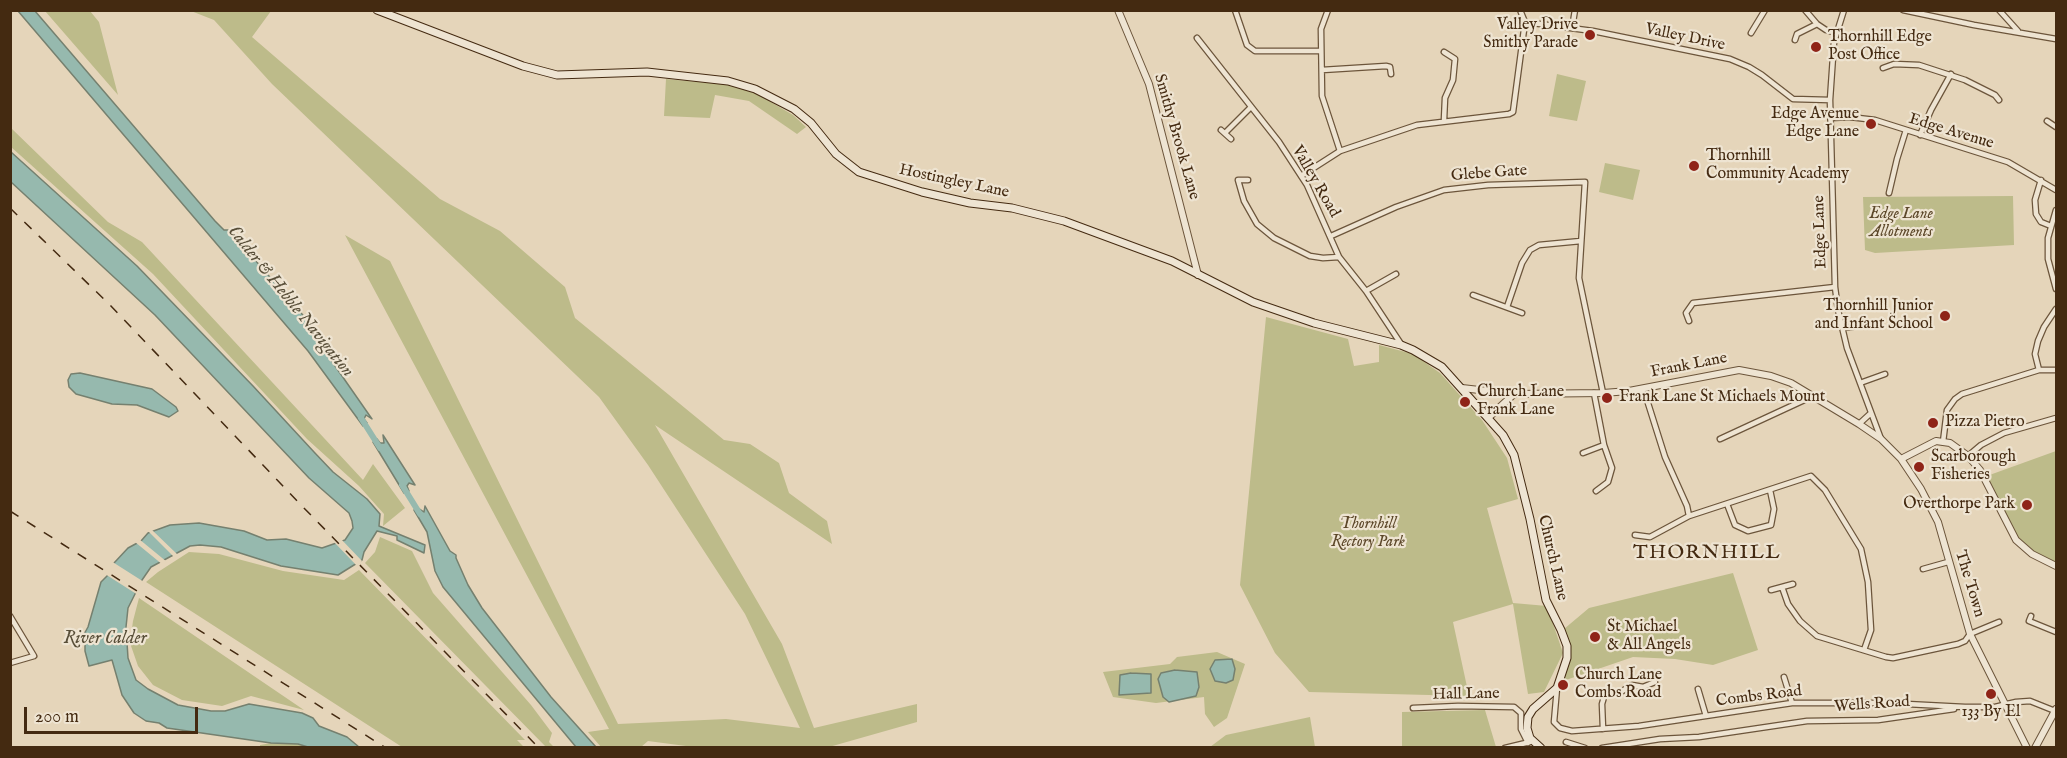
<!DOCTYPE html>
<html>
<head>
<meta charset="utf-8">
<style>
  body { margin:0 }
  #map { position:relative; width:2067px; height:758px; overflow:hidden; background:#e5d5ba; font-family:"IM FELL English",serif }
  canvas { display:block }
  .frame { position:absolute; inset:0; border:12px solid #442a11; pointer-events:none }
  .scale { position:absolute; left:24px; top:707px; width:174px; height:27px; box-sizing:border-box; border:3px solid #442a11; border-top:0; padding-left:8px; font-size:18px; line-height:21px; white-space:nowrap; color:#442a11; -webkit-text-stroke:4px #eee4d2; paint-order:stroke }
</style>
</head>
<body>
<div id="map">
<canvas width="2067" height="758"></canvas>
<div class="frame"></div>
<div class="scale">200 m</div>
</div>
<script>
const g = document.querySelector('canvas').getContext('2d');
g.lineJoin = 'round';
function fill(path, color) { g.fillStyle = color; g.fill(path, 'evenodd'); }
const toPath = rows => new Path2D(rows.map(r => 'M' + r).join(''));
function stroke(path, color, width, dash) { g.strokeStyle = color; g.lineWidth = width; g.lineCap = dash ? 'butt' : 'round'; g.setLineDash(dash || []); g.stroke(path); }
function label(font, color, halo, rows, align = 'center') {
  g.font = font + ' "IM FELL English",serif'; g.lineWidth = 4.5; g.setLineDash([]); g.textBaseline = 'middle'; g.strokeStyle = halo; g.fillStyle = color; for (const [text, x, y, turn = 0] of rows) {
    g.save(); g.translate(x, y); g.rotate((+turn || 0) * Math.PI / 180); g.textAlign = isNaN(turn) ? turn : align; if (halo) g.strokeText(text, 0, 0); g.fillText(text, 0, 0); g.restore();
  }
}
fill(toPath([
  [45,11,90,11,99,22,118,95],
  [191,11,271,11,252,37,440,199,500,231,565,287,575,318,724,440,750,444,779,463,789,493,827,521,832,544,655,425,782,644,814,728,917,704,917,722,829,747,701,748,648,741,641,747,601,747,588,732,609,729,345,235,390,261,618,724,726,719,800,728,745,614,648,465,599,397,272,84,214,20],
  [1557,74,1586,81,1577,121,1549,116],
  [666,79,730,85,757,94,793,115,806,127,797,134,749,101,715,95,710,118,664,116],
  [11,128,108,222,142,242,363,480,373,464,405,508,383,526,384,514,359,486,307,439,153,274,11,147],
  [1605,163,1640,170,1633,200,1599,192],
  [2013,196,2014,245,1875,253,1865,250,1863,197],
  [1266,317,1348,339,1354,366,1379,362,1379,345,1413,354,1440,373,1482,420,1507,458,1518,499,1487,508,1513,603,1547,606,1563,653,1544,692,1528,694,1513,604,1453,622,1469,696,1309,692,1275,653,1240,585],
  [2056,451,2056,566,2032,554,2016,540,1984,477],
  [380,537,412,551,433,593,531,705,552,733,549,742,554,747,546,747,365,563,375,552],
  [189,552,219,554,283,571,344,580,359,570,525,740,517,740,524,747,402,747,146,582,158,572],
  [1733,573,1758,650,1713,665,1675,659,1633,657,1563,681,1568,642,1564,629,1589,608],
  [139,598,304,710,251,696,222,706,182,700,153,685,138,666,130,643,133,621],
  [1217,652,1245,664,1227,718,1214,727,1205,714,1204,697,1156,703,1113,697,1103,672,1170,664,1177,657],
  [1485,710,1496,747,1402,747,1402,712],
  [1310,717,1315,747,1210,747,1226,735],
  [277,742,298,744,308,747,260,747,260,745]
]), '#bdbb8a');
const water = toPath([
  [18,11,35,11,215,221,224,230,229,230,308,321,317,340,372,419,366,415,364,419,367,423,363,426,308,351,18,11],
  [11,152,137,266,253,386,314,452,333,472,367,499,380,514,379,526,425,545,424,553,397,540,397,536,377,531,364,552,362,560,338,575,281,566,221,547,200,545,190,546,151,567,142,580,128,608,126,627,128,658,136,680,148,689,178,705,211,711,225,711,249,704,302,713,313,718,319,726,347,737,359,747,308,747,298,744,271,743,167,728,159,723,146,721,134,713,122,695,112,660,89,666,85,651,85,638,83,636,88,627,101,582,108,575,114,563,128,548,141,541,148,533,170,525,199,523,244,531,267,540,286,539,322,548,345,540,353,528,352,521,349,513,309,478,155,315,11,182,11,152],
  [80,373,152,389,176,407,178,411,169,417,137,405,112,404,76,394,69,387,68,380,71,374,80,373],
  [383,435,415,485,409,483,407,486,409,491,404,493,373,442,377,439,380,443,384,443,383,435],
  [425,506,450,551,456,555,456,558,468,585,482,608,551,697,596,747,576,747,443,587,435,571,427,532,414,510,418,508,424,512,425,506],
  [1232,659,1235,669,1233,680,1226,683,1215,681,1210,669,1215,660,1232,659],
  [1175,670,1197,672,1199,687,1196,696,1169,702,1163,697,1158,679,1161,673,1175,670],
  [1131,673,1151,674,1151,693,1119,695,1120,675,1131,673]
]);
fill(water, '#96b9ae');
stroke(water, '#75806f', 1.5);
fill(toPath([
  [151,529,178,555,175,558,147,530],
  [139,539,167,562,163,565,135,542],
  [341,539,362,561,357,566,334,542],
  [111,561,144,582,138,595,105,574]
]), '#e5d5ba');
stroke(toPath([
  [361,418,380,448],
  [402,485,420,514]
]), '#96b9ae', 6);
const minor = toPath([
  [1235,10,1247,45,1255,51,1321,51],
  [1328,10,1321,29,1322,96,1340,151],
  [1805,10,1817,24,1826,30,1836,33],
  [1844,10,1834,42,1830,100,1835,287,1838,310,1847,348,1881,439],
  [1903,10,1974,25,2056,39],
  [1999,10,2018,31],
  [1525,22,1593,31,1730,59,1749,67,1762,75,1793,99,1830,100],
  [1572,28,1575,10],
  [1751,33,1765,10],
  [1197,38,1279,142,1307,185,1339,257,1366,291,1401,344],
  [1795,40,1797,34,1817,24],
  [1444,52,1455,59,1453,80,1445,98,1444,120],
  [1883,68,1894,64,1919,65,1965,80,1995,95,1999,100],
  [1322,70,1386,66,1390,67,1391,74],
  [1831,118,1850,117,1875,120,2008,162,2056,190],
  [2047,121,2056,127],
  [1221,130,1231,139],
  [1225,133,1251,107],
  [1920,135,1931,110,1951,74],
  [1301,176,1340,151,1417,125,1509,114,1513,112,1525,22,1520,10],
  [1248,180,1238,180,1244,201,1257,224,1274,238,1310,256,1323,258,1339,257],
  [2041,180,2035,200,2036,214,2041,222,2051,226],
  [1889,193,1897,159,1906,130],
  [2056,210,2048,238,2048,259,2056,289],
  [1331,236,1396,207,1444,190,1488,185,1585,182,1579,278,1603,393],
  [1366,291,1396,274],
  [1473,295,1522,313],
  [1507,307,1522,263,1530,250,1539,245,1581,241],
  [1689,321,1686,313,1693,303,1835,287],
  [1842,328,1875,324],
  [2039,370,2035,354,2038,341,2044,327,2056,309],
  [1860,383,1885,374],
  [1594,393,1604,445,1612,468,1608,482,1596,491],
  [1859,424,1871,413],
  [1720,439,1813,396],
  [1943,442,1947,410,1955,399,1962,394,2039,370,2056,370],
  [1583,453,1604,445],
  [1968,456,1981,445,2004,433,2056,418],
  [1727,504,1735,525,1748,531,1771,525,1774,509,1770,490],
  [1689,516,1811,476,1825,490,1861,549,1868,582,1871,630,1864,650],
  [1635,535,1650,537,1689,516,1687,506,1665,457,1647,400,1640,389],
  [1923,569,1948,562],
  [1782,587,1788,604,1800,621,1817,636,1886,657,1893,658,1958,644,1965,641,1970,634,1999,622],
  [1771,590,1793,584],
  [10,616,34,656,10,663],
  [2031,616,2029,621,2056,632],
  [1784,677,1792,703],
  [1557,688,1554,722,1560,728,1572,731,1639,726,1792,703,1887,703,1965,707,1995,707,2016,702,2030,701,2055,711],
  [1698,689,1706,716],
  [1413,708,1458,706,1514,707,1521,713,1521,729,1528,743],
  [1603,729,1602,704,1604,697,1609,693,1619,693,1632,685,1643,687,1655,682],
  [1566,742,1585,748],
  [1505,748,1530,742],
  [1602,748,1660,739,1699,737,1807,721,1878,720,1954,709]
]);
const tertiary = toPath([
  [1118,10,1149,84,1198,275],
  [1462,388,1514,394,1603,393,1629,391,1739,370,1771,376,1791,383,1859,424,1881,439,1901,459,1921,489,1938,522,1970,634,2027,748],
  [1488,418,1514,394],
  [1901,459,1936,441,1950,443,1968,456,1980,470,2016,540,2032,554,2056,566],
  [2035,748,2056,709]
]);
const secondary = toPath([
  [377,10,523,66,557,75,647,72,728,81,755,89,794,109,811,123,836,154,859,172,922,192,970,203,1012,208,1064,221,1172,261,1253,302,1314,323,1401,345,1413,350,1442,367,1503,435,1514,455,1530,519,1546,600,1561,630,1567,646,1567,658,1557,688,1533,709,1528,717,1527,728,1530,738,1541,748]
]);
stroke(minor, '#6c553b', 7);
stroke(tertiary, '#6c553b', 8);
stroke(secondary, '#442a11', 9);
stroke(minor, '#eee4d2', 4.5);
stroke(tertiary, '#eee4d2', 6);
stroke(secondary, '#eee4d2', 7);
stroke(toPath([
  [10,208,110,305,301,505,539,748],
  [10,511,386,748]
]), '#442a11', 1.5, [10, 10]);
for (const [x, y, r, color] of [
  [1590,35,6,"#8f2418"],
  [1816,47,6,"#8f2418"],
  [1871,124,6,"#8f2418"],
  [1694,166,6,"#8f2418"],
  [1945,316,6,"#8f2418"],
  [1607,398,6,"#8f2418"],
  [1465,402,6,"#8f2418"],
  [1933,423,6,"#8f2418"],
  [1919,467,6,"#8f2418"],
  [2027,505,6,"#8f2418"],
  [1595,637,6,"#8f2418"],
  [1563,685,6,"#8f2418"],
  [1991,694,6,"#8f2418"]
]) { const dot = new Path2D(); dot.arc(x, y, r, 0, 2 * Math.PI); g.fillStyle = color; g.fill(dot); stroke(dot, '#eee4d2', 2); }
label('16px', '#442a11', '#eee4d2', [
  ["Valley Drive",1578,26,"right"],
  ["Smithy Parade",1578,44,"right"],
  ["Thornhill Edge",1828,38],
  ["Post Office",1828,56],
  ["Edge Avenue",1859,115,"right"],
  ["Edge Lane",1859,133,"right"],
  ["Thornhill",1706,157],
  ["Community Academy",1706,175],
  ["Thornhill Junior",1933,307,"right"],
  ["and Infant School",1933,325,"right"],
  ["Church Lane",1477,393],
  ["Frank Lane",1477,411],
  ["Frank Lane St Michaels Mount",1619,398],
  ["Pizza Pietro",1945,423],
  ["Scarborough",1931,458],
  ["Fisheries",1931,476],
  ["Overthorpe Park",2015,505,"right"],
  ["St Michael",1607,628],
  ["& All Angels",1607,646],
  ["Church Lane",1575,676],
  ["Combs Road",1575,694],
  ["133 By El",1991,713,"center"]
], 'left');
label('16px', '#442a11', '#eee4d2', [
  ["Valley Drive",1685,38,12],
  ["Edge Avenue",1951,132,17],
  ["Smithy Brook Lane",1176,137,74],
  ["Glebe Gate",1489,174,-4],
  ["Hostingley Lane",954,182,12],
  ["Valley Road",1315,182,60],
  ["Edge Lane",1821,232,-92],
  ["Frank Lane",1689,366,-11],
  ["Church Lane",1552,558,77],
  ["The Town",1969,584,73],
  ["Hall Lane",1466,695,-1],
  ["Combs Road",1759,697,-7],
  ["Wells Road",1872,705,-4]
]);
label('italic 16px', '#5c4729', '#eee4d2', [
  ["Edge Lane",1901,215],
  ["Allotments",1901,233],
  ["Thornhill",1368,525],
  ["Rectory Park",1368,543]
]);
label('italic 18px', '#584e38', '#eee4d2', [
  ["Calder & Hebble Navigation",290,302,51],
  ["River Calder",105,639]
]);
g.letterSpacing = '1.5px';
label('20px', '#442a11', '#eee4d2', [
  ["THORNHILL",1707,554]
]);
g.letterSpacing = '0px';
</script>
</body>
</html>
